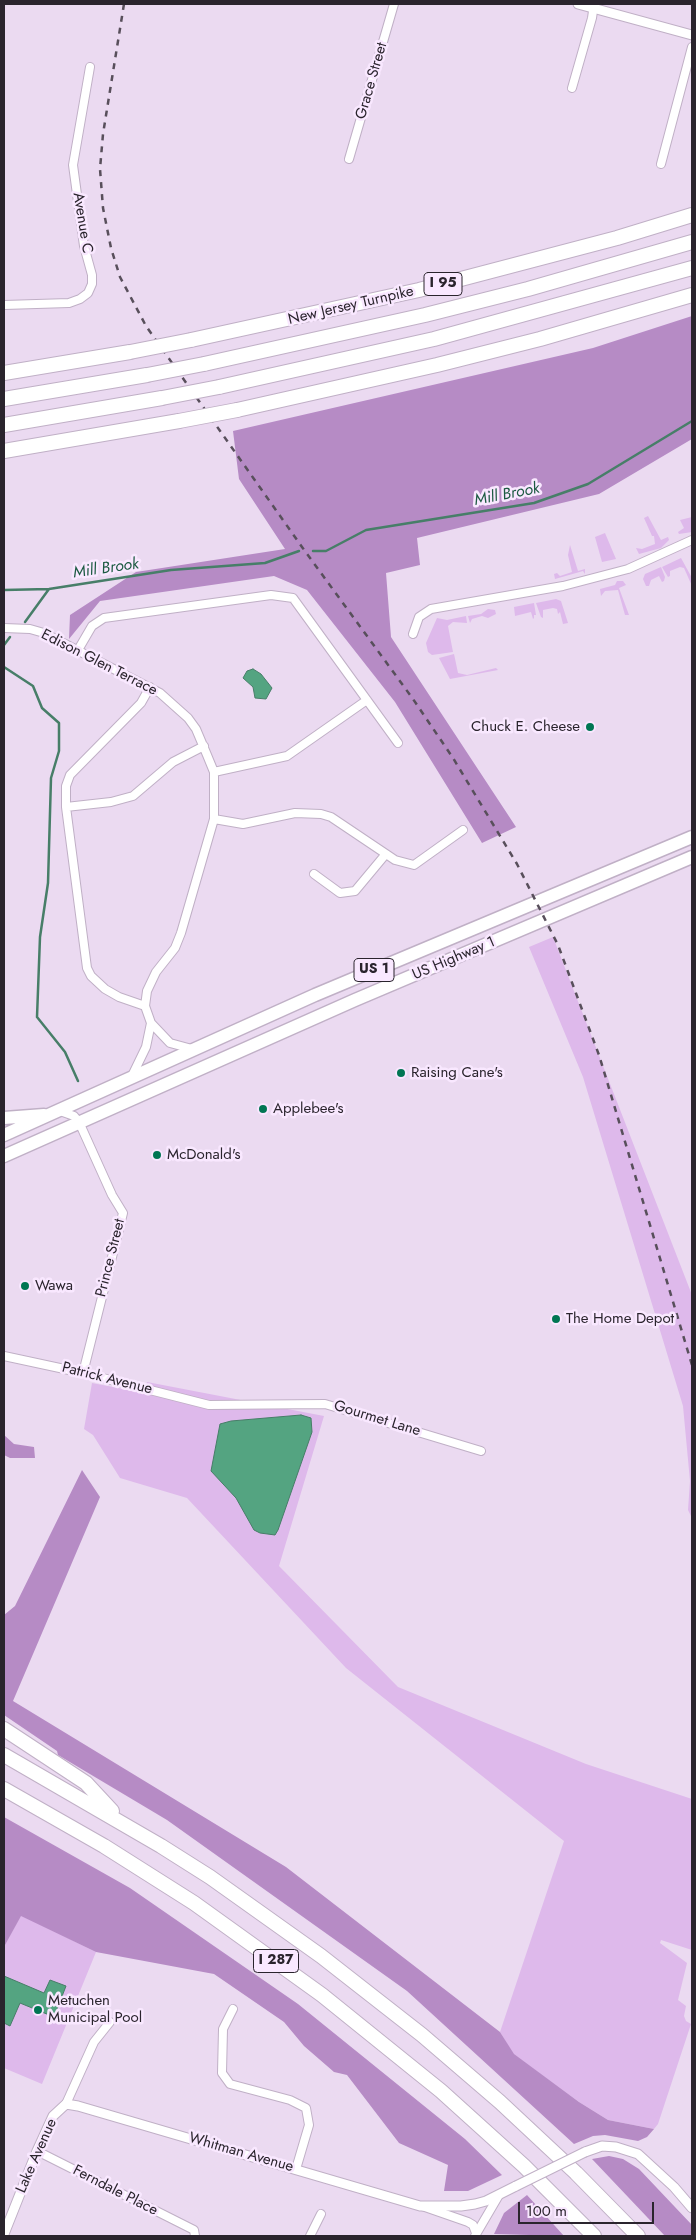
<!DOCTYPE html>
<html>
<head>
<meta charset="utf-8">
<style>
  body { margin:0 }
  #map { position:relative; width:696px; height:2240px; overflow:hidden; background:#ebdaf1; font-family:Jost,sans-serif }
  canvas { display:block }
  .frame { position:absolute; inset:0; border:5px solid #2a242d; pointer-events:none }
  .scale { position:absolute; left:518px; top:2202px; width:136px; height:22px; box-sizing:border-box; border:2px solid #2a242d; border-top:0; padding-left:6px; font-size:15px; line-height:18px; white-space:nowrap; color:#2a242d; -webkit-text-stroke:4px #f9e8ff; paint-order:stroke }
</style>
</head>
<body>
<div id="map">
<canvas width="696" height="2240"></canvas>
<div class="frame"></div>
<div class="scale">100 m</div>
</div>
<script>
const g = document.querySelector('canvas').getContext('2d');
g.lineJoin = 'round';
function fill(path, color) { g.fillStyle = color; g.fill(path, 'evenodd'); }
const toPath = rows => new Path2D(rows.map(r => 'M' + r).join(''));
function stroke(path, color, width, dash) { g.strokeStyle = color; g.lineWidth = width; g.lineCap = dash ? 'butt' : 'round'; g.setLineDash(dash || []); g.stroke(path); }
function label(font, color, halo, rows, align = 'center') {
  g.font = font + ' Jost,sans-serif'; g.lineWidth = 5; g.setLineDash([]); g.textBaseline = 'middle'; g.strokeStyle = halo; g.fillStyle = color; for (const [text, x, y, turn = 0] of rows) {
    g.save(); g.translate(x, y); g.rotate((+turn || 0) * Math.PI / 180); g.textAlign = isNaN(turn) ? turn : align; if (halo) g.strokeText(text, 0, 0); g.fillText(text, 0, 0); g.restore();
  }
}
fill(toPath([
  [648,516,661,540,668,537,669,540,661,548,639,554,636,548,642,549,655,544,654,536,652,536,644,518],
  [692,517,692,532,679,534,678,532,684,528,680,520],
  [605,533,616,559,602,562,595,537],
  [570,545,578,571,585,569,585,574,583,571,555,579,554,574,557,573,560,576,572,572,568,555],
  [681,558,692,578,692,586,684,568,680,567,670,571,670,576,668,577,662,567],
  [661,567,665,577,664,581,662,582,659,576,651,580,649,586,646,586,643,579,645,574],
  [617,581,623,581,626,585,619,588,629,615,625,615,618,590,605,591,601,596,600,589,615,585],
  [556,599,561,601,568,623,563,624,560,612,558,614,557,609,553,608,543,610,543,618,541,617,536,603],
  [534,603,536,615,534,615,534,618,533,619,531,612,515,616,514,607],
  [488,609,495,610,496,614,488,618,482,616,472,619,470,623,468,616,481,614],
  [466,616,467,623,453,622,448,626,453,652,432,655,428,652,426,643,437,618,447,620],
  [454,654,458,673,467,675,496,668,498,670,450,679,439,658],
  [553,937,692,1295,692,1518,688,1510,690,1481,683,1406,583,1077,529,947],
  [147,1382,324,1416,279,1566,398,1687,586,1764,692,1799,692,1950,661,1940,660,1943,687,1963,678,2000,686,2006,684,2016,686,2021,691,2024,658,2124,654,2129,608,2120,579,2102,513,2054,500,2032,564,1841,346,1668,187,1498,120,1478,93,1435,84,1429,92,1383,145,1393],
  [21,1915,96,1952,42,2084,4,2068,4,1947]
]), '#deb9eb');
fill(toPath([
  [692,316,692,439,599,494,417,538,420,565,386,573,391,637,516,827,482,843,395,702,307,590,274,576,100,601,69,639,70,615,136,572,285,549,239,479,233,431,593,348],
  [4,1435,14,1444,34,1447,35,1458,10,1458,4,1455],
  [82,1470,100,1497,13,1701,286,1867,500,2032,514,2054,579,2102,608,2120,654,2129,647,2137,638,2141,605,2135,593,2136,574,2144,407,1991,167,1820,58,1755,57,1751,4,1715,4,1615,15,1606],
  [4,1817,130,1888,298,2004,465,2139,502,2175,468,2191,444,2191,448,2165,399,2143,347,2075,334,2072,304,2046,284,2022,214,1974,96,1952,21,1916,4,1947],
  [609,2156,623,2159,639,2169,692,2225,692,2236,665,2236,592,2159],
  [527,2195,564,2236,494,2234,504,2213]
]), '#b68bc5');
const water = toPath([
  [253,669,261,674,272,688,266,699,255,698,253,687,243,678,247,671,253,669],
  [301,1415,311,1418,312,1432,278,1530,275,1535,260,1533,254,1530,236,1498,211,1471,220,1424,231,1421,301,1415],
  [4,1976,44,1993,50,1980,66,1986,54,2017,20,2003,10,2026,4,2023,4,1976]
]);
fill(water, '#54a481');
stroke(water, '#477e68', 1);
stroke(toPath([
  [313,551,326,551,366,530,534,503,588,484,692,421],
  [4,590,49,589,171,570,265,563,299,551],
  [25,622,49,589],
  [4,645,10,637],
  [4,667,33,686,42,708,59,723,59,751,51,778,48,883,40,937,37,1017,65,1052,78,1081]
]), '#477e68', 2.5);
const minor = toPath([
  [572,88,592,18,594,4],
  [349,159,394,4],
  [661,164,692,47],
  [4,305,69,303,80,299,88,293,92,284,92,275,84,246,73,165,90,67],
  [4,628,30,629,44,633,160,693,188,718,196,729,207,755,214,772,214,819,181,933,175,948,156,972,147,991,145,1006,151,1023],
  [413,634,419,617,431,609,563,586,628,569,692,540],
  [78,650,92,626,104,618,271,595,293,598,398,743],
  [214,772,287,756,367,700],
  [66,807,111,802,133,796,173,762,204,746],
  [214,819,243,824,295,813,321,814,331,817,395,860,414,865,463,830],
  [314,874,340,893,355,891,385,855],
  [145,1006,119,997,105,989,91,976,87,968,66,807,66,786,70,775,141,703,150,687],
  [131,1078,146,1047,151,1023,170,1043,192,1049],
  [60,1111,74,1116,79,1122,112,1195,123,1213,83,1373],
  [4,1356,83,1373,209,1405,325,1404,481,1451],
  [233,2009,223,2029,222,2073,230,2084,290,2100,306,2108,309,2125,296,2169],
  [66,2104,94,2042,110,2022],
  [37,2151,194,2230,195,2236],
  [422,2206,468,2222,473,2225,476,2233],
  [310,2236,321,2214],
  [475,2236,499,2195]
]);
const tertiary = toPath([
  [578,4,692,35],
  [585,2152,602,2146,616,2147,638,2154,674,2187,692,2208],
  [4,2234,37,2151,53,2116,66,2104,78,2106,420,2206,461,2206,475,2204,486,2201,516,2186]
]);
const trunk = toPath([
  [4,1118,44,1115],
  [4,1135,315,995,692,837],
  [4,1156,355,1000,692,857]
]);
const motorway = toPath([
  [191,340,419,290,617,238,692,215],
  [204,364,425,315,528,289,692,242],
  [4,373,130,352],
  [219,387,434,339,692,268],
  [4,399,147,375],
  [237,410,437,365,540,339,692,295],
  [4,425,162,398],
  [4,451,179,421],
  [4,1729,86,1783,112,1811],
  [4,1755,161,1846,210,1877,321,1956,422,2035,500,2102,576,2173,638,2236],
  [4,1789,104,1846,194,1903,322,1995,441,2091,524,2166,594,2236]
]);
stroke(minor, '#c0b0c6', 10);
stroke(tertiary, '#c0b0c6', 11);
stroke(trunk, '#c0b0c6', 15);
stroke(motorway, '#c0b0c6', 16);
stroke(minor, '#fff', 8);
stroke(tertiary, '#fff', 9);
stroke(trunk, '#fff', 12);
stroke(motorway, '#fff', 14);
stroke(toPath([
  [124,4,103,134,100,169,103,208,111,248,120,277,146,326,302,547,413,699,453,758,517,864,558,945,599,1055,692,1365]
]), '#584f5b', 2.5, [6, 6]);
const tertiaryBridge = toPath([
  [516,2186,585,2152]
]);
const motorwayBridge = toPath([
  [130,352,191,340],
  [147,375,204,364],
  [162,398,219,387],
  [179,421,237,410]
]);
stroke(tertiaryBridge, '#c0b0c6', 11, []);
stroke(motorwayBridge, '#c0b0c6', 16, []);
stroke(tertiaryBridge, '#fff', 9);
stroke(motorwayBridge, '#fff', 14);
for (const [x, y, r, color] of [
  [590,727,5,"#007653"],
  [401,1073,5,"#007653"],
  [263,1109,5,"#007653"],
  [157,1155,5,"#007653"],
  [25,1286,5,"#007653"],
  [556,1319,5,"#007653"],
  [38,2010,5,"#007653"]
]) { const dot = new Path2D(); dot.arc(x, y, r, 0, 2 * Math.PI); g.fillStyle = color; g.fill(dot); stroke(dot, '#f9e8ff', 2); }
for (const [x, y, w] of [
  [443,284,38],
  [374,970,40],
  [276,1961,45]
]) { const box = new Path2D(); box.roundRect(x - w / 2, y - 11.5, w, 23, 4); g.fillStyle = '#f9e8ff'; g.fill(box); stroke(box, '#2a242d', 1); }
label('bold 14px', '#2a242d', null, [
  ["I 95",443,284],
  ["US 1",374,970],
  ["I 287",276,1961]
]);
label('15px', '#2a242d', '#f9e8ff', [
  ["Grace Street",372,81,-74],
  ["Avenue C",82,223,81],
  ["New Jersey Turnpike",351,306,-13],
  ["Edison Glen Terrace",99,663,27],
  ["US Highway 1",454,959,-23],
  ["Prince Street",111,1258,-76],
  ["Patrick Avenue",107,1379,14],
  ["Gourmet Lane",377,1419,17],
  ["Whitman Avenue",241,2153,16],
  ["Lake Avenue",37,2156,-66],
  ["Ferndale Place",115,2191,27]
]);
label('15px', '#2a242d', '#f9e8ff', [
  ["Chuck E. Cheese",580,727,"right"],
  ["Raising Cane's",411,1073],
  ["Applebee's",273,1109],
  ["McDonald's",167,1155],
  ["Wawa",35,1286],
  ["The Home Depot",566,1319],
  ["Metuchen",48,2001],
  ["Municipal Pool",48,2018]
], 'left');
label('italic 16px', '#1c5a42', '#f9e8ff', [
  ["Mill Brook",507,495,-11],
  ["Mill Brook",106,569,-8]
]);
</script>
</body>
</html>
